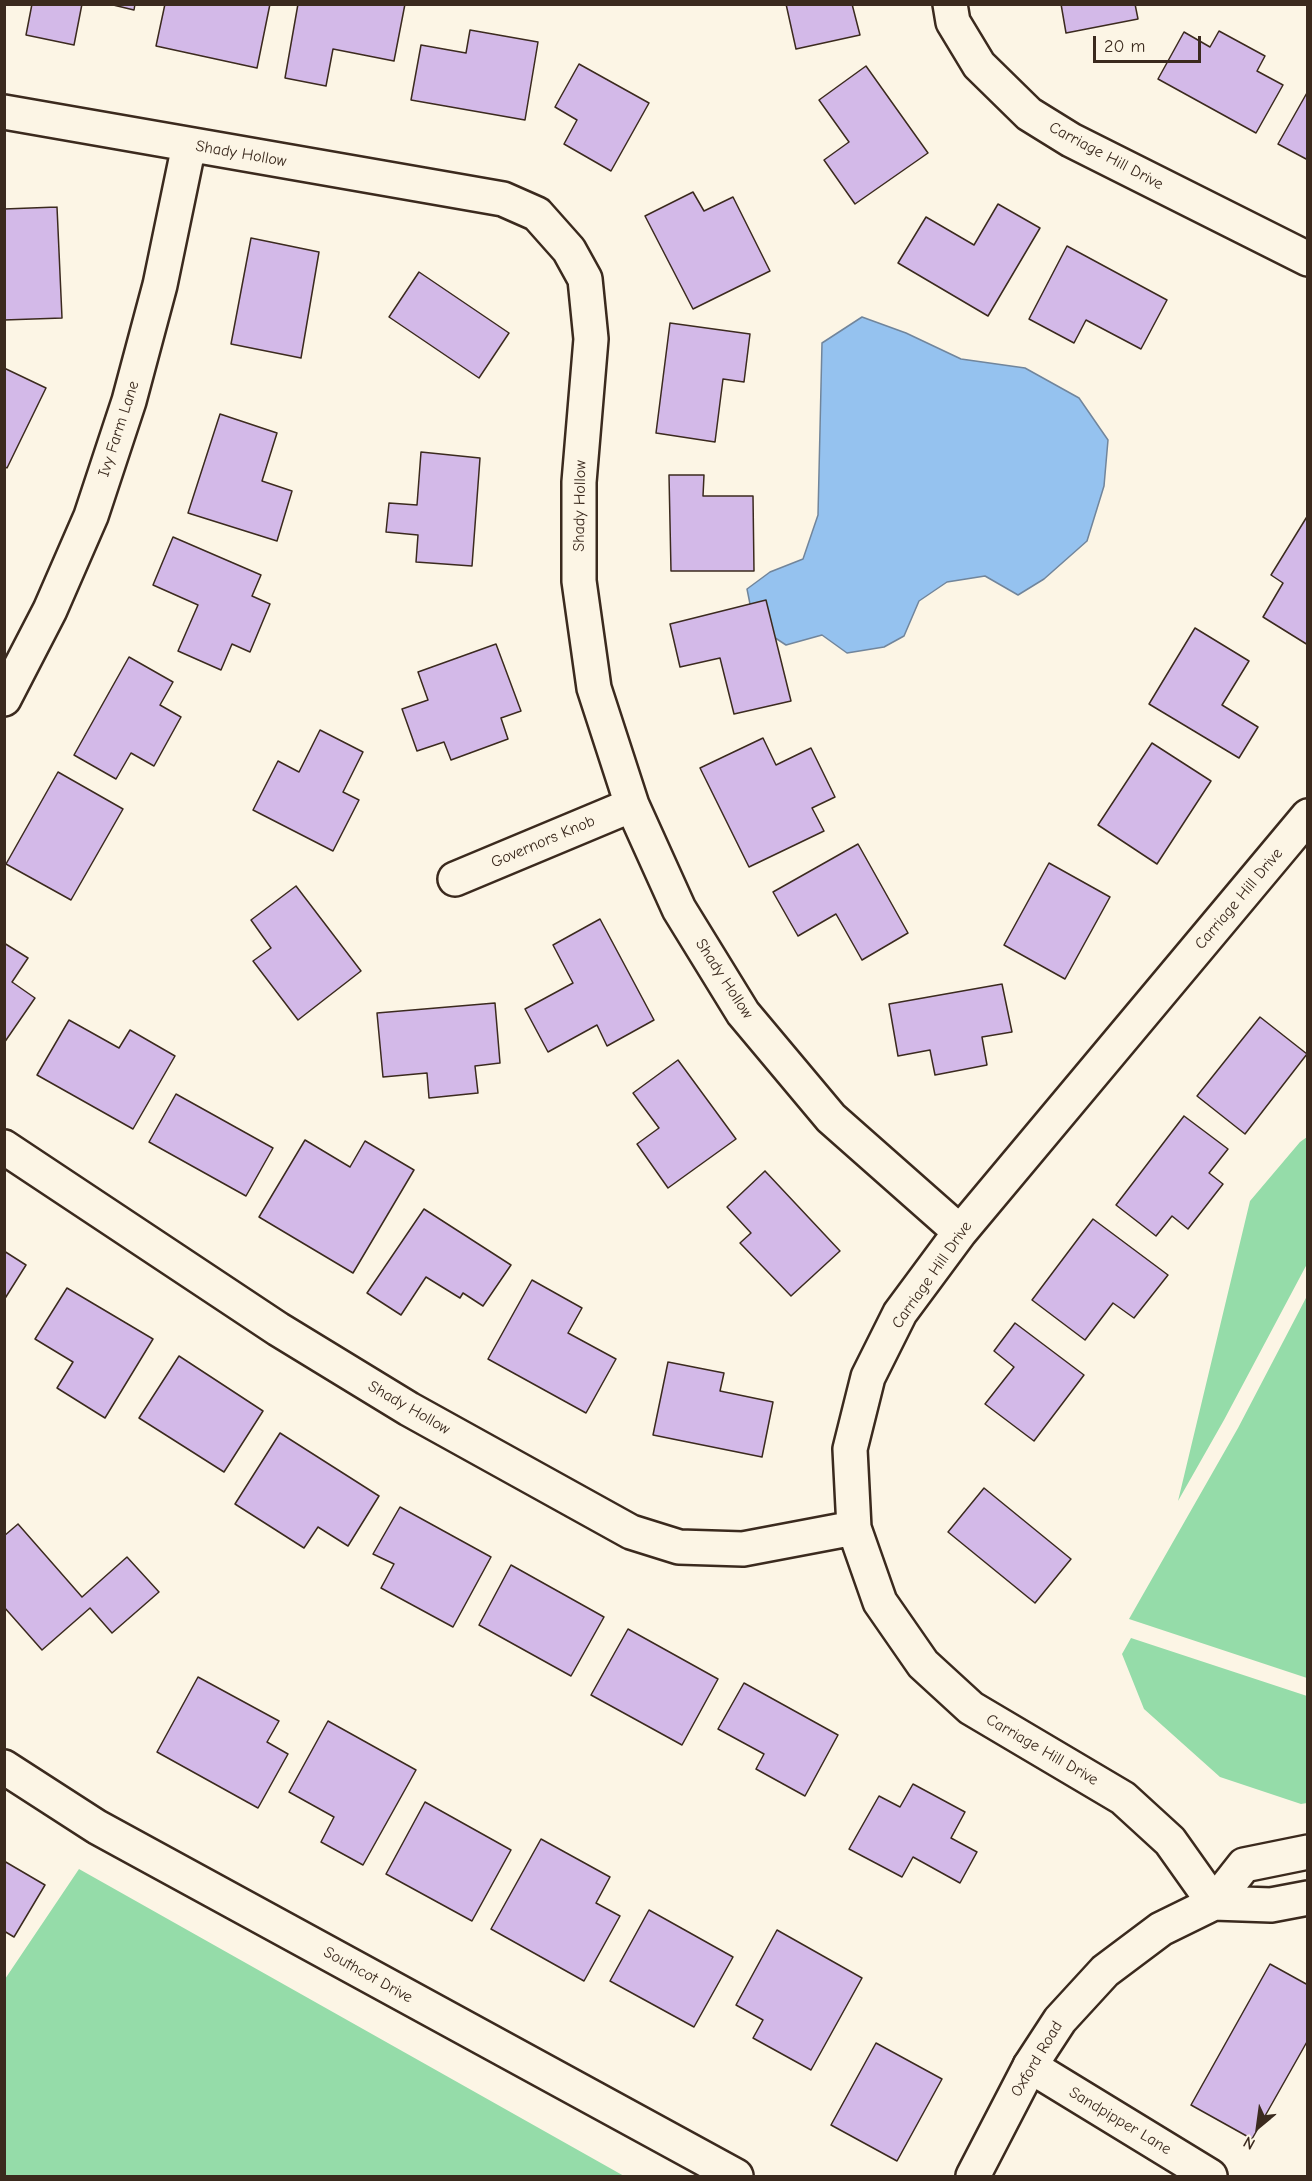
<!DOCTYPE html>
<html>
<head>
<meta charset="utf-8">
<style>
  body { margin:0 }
  #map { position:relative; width:1312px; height:2181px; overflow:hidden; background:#fcf5e5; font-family:"Comic Neue",sans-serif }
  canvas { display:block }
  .frame { position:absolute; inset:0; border:6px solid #3b2a1e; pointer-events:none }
  .north { position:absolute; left:1228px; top:2097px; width:60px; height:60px; -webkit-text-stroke:4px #fcf5e5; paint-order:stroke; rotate:209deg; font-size:16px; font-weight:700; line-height:24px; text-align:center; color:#3b2a1e }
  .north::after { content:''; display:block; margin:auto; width:21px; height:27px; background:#3b2a1e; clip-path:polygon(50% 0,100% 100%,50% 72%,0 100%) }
  .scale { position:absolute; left:1093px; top:36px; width:108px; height:27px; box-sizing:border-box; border:3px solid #3b2a1e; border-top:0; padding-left:8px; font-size:18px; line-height:21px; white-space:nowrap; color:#3b2a1e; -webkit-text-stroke:4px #fcf5e5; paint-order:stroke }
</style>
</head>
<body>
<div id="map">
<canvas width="1312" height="2181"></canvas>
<div class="frame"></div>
<div class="north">N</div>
<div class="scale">20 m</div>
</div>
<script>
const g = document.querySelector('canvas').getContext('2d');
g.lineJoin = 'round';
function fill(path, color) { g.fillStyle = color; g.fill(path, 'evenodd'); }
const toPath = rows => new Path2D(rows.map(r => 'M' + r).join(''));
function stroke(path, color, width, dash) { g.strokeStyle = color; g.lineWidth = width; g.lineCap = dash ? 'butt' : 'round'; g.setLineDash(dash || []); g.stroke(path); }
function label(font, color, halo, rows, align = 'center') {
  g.font = font + ' "Comic Neue",sans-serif'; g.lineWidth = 5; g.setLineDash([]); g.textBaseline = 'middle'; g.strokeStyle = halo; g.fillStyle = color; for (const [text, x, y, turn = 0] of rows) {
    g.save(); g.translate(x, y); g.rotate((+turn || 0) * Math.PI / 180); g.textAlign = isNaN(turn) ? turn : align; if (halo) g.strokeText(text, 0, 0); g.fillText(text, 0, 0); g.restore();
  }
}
fill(toPath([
  [1307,1137,1307,1264,1224,1420,1178,1501,1250,1201,1300,1142],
  [1307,1296,1307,1678,1129,1619,1238,1428],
  [1131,1638,1307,1696,1307,1803,1301,1804,1220,1777,1144,1709,1122,1654],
  [79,1869,624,2176,5,2176,5,1979]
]), '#95dca9');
const water = toPath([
  [862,317,906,333,961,359,1025,368,1079,398,1108,440,1104,486,1087,541,1044,579,1018,595,985,576,947,582,919,601,904,636,884,647,847,653,822,635,786,645,754,624,747,589,770,572,803,559,818,515,822,343,862,317]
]);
fill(water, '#95c2ef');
stroke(water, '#71859b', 1.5);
const building = toPath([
  [32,4,82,4,74,45,26,35,32,4],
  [109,4,135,4,134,10,109,4],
  [165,4,270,4,257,68,156,46,165,4],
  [298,4,405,4,394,61,333,49,326,86,285,78,298,4],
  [786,4,852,4,860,35,796,49,786,4],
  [1061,4,1135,4,1138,19,1066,33,1061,4],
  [470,30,538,42,525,120,411,100,421,45,466,53,470,30],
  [1219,31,1265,56,1257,71,1283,85,1256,133,1158,79,1184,32,1210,47,1219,31],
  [579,64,649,103,611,171,564,144,577,120,555,107,579,64],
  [866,66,928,153,855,204,824,160,849,142,819,100,866,66],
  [1308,91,1308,160,1278,144,1308,91],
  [693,192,704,211,733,197,770,271,693,309,645,216,693,192],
  [998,204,1040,228,988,316,898,263,926,217,974,245,998,204],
  [57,207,62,318,4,320,4,209,57,207],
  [251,238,319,252,301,358,231,344,251,238],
  [1067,246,1167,300,1141,349,1086,320,1074,343,1029,319,1067,246],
  [419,272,509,333,479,378,389,317,419,272],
  [670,323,750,334,744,382,723,379,715,442,656,433,670,323],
  [4,368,46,388,7,468,4,466,4,368],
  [220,414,277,433,262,481,292,491,277,541,188,513,220,414],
  [421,452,480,458,472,566,416,562,418,535,386,532,389,503,417,505,421,452],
  [669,475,704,475,703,496,753,496,754,571,671,571,669,475],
  [1308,515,1308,645,1263,617,1283,583,1271,575,1308,515],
  [173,537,261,575,252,596,270,604,250,652,232,644,221,670,178,651,198,605,153,585,173,537],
  [766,600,791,701,734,714,720,658,680,667,670,624,766,600],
  [1195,628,1249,661,1222,705,1258,727,1239,758,1149,704,1195,628],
  [496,644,521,711,501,718,508,739,451,760,444,742,417,751,402,709,428,700,418,672,496,644],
  [129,657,173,682,160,705,181,717,154,766,131,753,116,779,74,755,129,657],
  [320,730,363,752,343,792,359,800,333,851,253,810,278,761,299,772,320,730],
  [763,738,776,765,811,748,835,797,812,808,824,831,749,867,700,768,763,738],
  [1152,743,1211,781,1157,864,1098,825,1152,743],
  [58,772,123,809,71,900,6,864,58,772],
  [858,844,908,933,862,960,836,914,798,936,773,892,858,844],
  [1049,863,1110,897,1065,979,1004,945,1049,863],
  [296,886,361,971,298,1020,253,961,271,948,251,920,296,886],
  [600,919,654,1020,607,1046,597,1025,548,1052,525,1009,573,983,553,945,600,919],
  [4,943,28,958,12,982,35,998,4,1043,4,943],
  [1002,984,1012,1032,982,1037,987,1065,935,1075,930,1050,898,1056,889,1004,1002,984],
  [495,1003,500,1063,475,1066,478,1093,429,1098,427,1073,383,1077,377,1013,495,1003],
  [1260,1017,1307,1054,1245,1134,1197,1096,1260,1017],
  [69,1020,119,1048,130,1030,175,1056,133,1129,37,1075,69,1020],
  [678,1060,736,1139,668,1188,637,1144,659,1128,633,1093,678,1060],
  [176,1094,273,1148,246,1196,149,1142,176,1094],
  [1184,1116,1228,1149,1209,1173,1223,1184,1188,1229,1172,1216,1156,1236,1116,1205,1184,1116],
  [305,1140,350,1167,365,1141,414,1170,353,1273,259,1217,305,1140],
  [765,1171,840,1251,791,1296,740,1243,751,1233,727,1207,765,1171],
  [424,1209,511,1265,483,1306,463,1293,460,1298,426,1277,401,1315,367,1293,424,1209],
  [1093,1219,1168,1275,1134,1318,1113,1303,1085,1340,1032,1300,1093,1219],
  [4,1251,26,1265,4,1300,4,1251],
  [532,1280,582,1308,568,1333,616,1359,586,1413,488,1359,532,1280],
  [67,1288,153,1339,105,1418,57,1388,73,1362,35,1339,67,1288],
  [1015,1323,1084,1375,1034,1441,985,1404,1014,1367,994,1351,1015,1323],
  [179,1356,263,1411,224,1472,139,1418,179,1356],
  [668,1362,724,1373,720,1391,773,1402,762,1457,653,1435,668,1362],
  [280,1433,379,1496,348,1546,318,1527,304,1548,235,1504,280,1433],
  [984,1488,1071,1559,1035,1603,948,1532,984,1488],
  [400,1507,491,1557,453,1627,381,1588,394,1564,373,1554,400,1507],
  [18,1524,82,1597,127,1557,159,1592,112,1633,90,1608,42,1650,4,1607,4,1536,18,1524],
  [511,1565,604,1617,571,1676,479,1625,511,1565],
  [628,1629,718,1679,682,1745,591,1695,628,1629],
  [198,1677,279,1721,267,1742,288,1754,258,1808,157,1752,198,1677],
  [744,1683,838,1735,805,1796,756,1769,764,1754,718,1729,744,1683],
  [328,1721,416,1770,363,1865,321,1842,334,1817,289,1792,328,1721],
  [913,1784,965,1812,951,1838,977,1852,960,1883,913,1857,902,1877,849,1849,879,1796,900,1807,913,1784],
  [425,1802,511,1850,472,1921,386,1874,425,1802],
  [541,1839,610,1877,596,1903,620,1916,584,1981,491,1929,541,1839],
  [4,1861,45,1885,14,1937,4,1931,4,1861],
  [649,1910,733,1957,694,2027,610,1981,649,1910],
  [777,1930,862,1978,811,2070,753,2038,763,2020,736,2005,777,1930],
  [1270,1964,1308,1985,1308,2040,1252,2139,1191,2105,1270,1964],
  [876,2043,942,2079,897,2161,831,2125,876,2043]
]);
fill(building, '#d3b9e8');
stroke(building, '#3b2a1e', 1.5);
const street = toPath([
  [950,4,953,22,979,65,1029,114,1071,140,1308,259],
  [4,112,503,199,537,214,569,250,585,279,591,339,579,482,579,581,594,688,632,805,679,909,743,1013,831,1118,960,1232],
  [4,699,50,610,91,516,129,401,160,285,189,145],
  [455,879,632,805],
  [4,1147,278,1329,409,1409,631,1532,679,1547,743,1549,854,1528],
  [4,1767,97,1827,736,2176],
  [1214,1903,1170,1841,1123,1798,971,1708,923,1664,880,1602,854,1528,850,1449,868,1377,900,1313,960,1232,1308,816],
  [1030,2066,1210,2176]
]);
const secondary = toPath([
  [1214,1903,1271,1905,1308,1898],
  [973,2176,1030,2066,1060,2020,1105,1971,1161,1929,1214,1903,1244,1865,1308,1852]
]);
stroke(street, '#3b2a1e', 38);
stroke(secondary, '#3b2a1e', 38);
stroke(street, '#fcf5e5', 33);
stroke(secondary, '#fcf5e5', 33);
label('16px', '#3b2a1e', '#fcf5e5', [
  ["Shady Hollow",241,154,10],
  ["Carriage Hill Drive",1106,156,28],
  ["Ivy Farm Lane",119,429,-72],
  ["Shady Hollow",580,506,-89],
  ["Governors Knob",543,842,-23],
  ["Carriage Hill Drive",1239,899,-50],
  ["Shady Hollow",724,979,57],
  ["Carriage Hill Drive",932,1275,-55],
  ["Shady Hollow",409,1408,30],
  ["Carriage Hill Drive",1042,1750,30],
  ["Southcot Drive",368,1975,29],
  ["Oxford Road",1037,2059,-59],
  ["Sandpipper Lane",1120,2121,31]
]);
</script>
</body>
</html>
